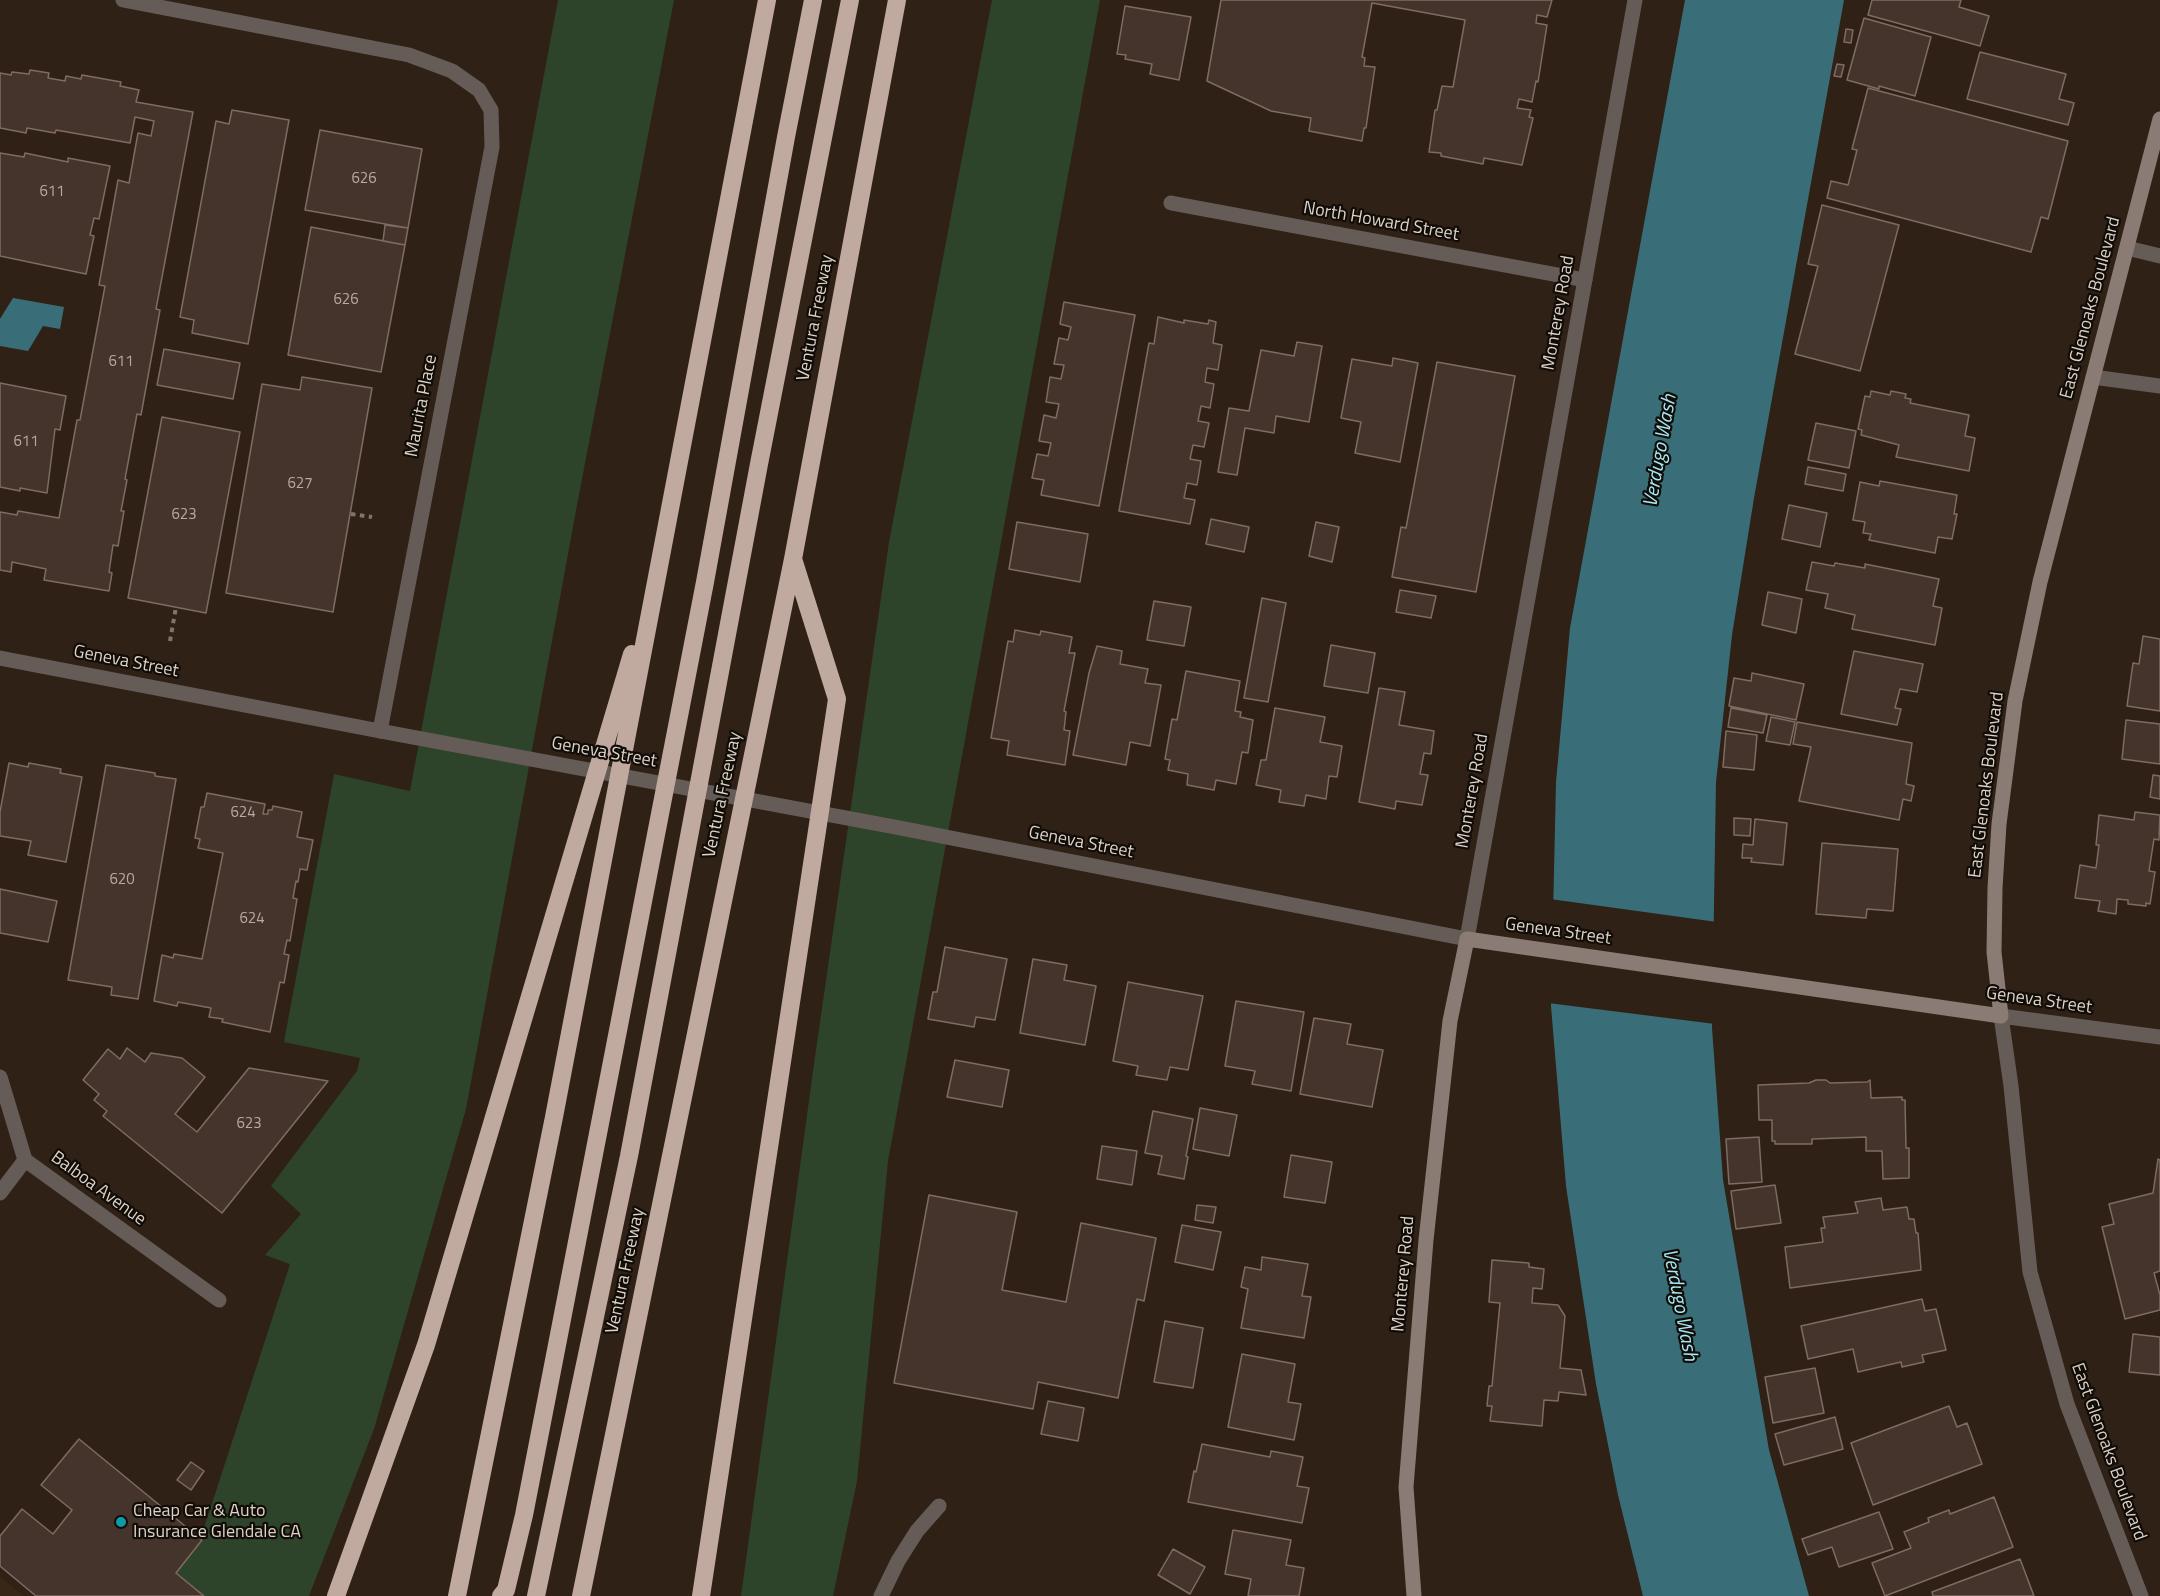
<!DOCTYPE html>
<html>
<head>
<meta charset="utf-8">
<style>
  body { margin:0 }
  canvas { display:block; background:#2f2115 }
</style>
</head>
<body>
<canvas width="2160" height="1596"></canvas>
<script>
const g = document.querySelector('canvas').getContext('2d');
g.lineJoin = 'round';
function fill(path, color) { g.fillStyle = color; g.fill(path, 'evenodd'); }
const toPath = rows => new Path2D(rows.map(r => 'M' + r).join(''));
function stroke(path, color, width, dash) { g.strokeStyle = color; g.lineWidth = width; g.lineCap = dash ? 'butt' : 'round'; g.setLineDash(dash || []); g.stroke(path); }
function label(font, color, halo, rows, align = 'center') {
  g.font = font + ' "Titillium Web",sans-serif'; g.lineWidth = 4.5; g.setLineDash([]); g.textBaseline = 'middle'; g.strokeStyle = halo; g.fillStyle = color; for (const [text, x, y, turn = 0] of rows) {
    g.save(); g.translate(x, y); g.rotate((+turn || 0) * Math.PI / 180); g.textAlign = isNaN(turn) ? turn : align; if (halo) g.strokeText(text, 0, 0); g.fillText(text, 0, 0); g.restore();
  }
}
fill(toPath([
  [0,1577,24,1596,0,1596]
]), '#392715');
fill(toPath([
  [558,0,674,0,577,505,466,1109,374,1429,309,1596,204,1596,176,1573,202,1540,203,1531,290,1264,265,1255,301,1214,271,1186,357,1071,360,1058,284,1042,334,774,410,791],
  [992,0,1100,0,888,1161,857,1481,833,1596,741,1596,815,1057,889,542]
]), '#2d432a');
fill(toPath([
  [1685,0,1844,0,1754,498,1732,635,1716,782,1712,1028,1723,1180,1769,1450,1809,1596,1643,1596,1618,1495,1596,1384,1566,1186,1551,1006,1556,782,1570,628],
  [13,298,64,307,60,329,43,326,28,351,0,346,0,319]
]), '#396e79');
fill(toPath([
  [1550,899,1717,922,1715,1024,1548,1003]
]), '#2f2115');
const building = toPath([
  [1221,0,1552,0,1547,17,1537,15,1536,23,1547,25,1538,82,1536,81,1532,102,1519,99,1517,108,1531,110,1529,117,1533,118,1522,165,1484,158,1483,164,1441,156,1441,153,1429,152,1435,110,1437,110,1442,86,1453,87,1465,20,1372,3,1362,57,1365,58,1364,66,1375,67,1366,128,1364,128,1362,141,1309,131,1311,118,1271,111,1207,81,1221,0],
  [1872,0,1961,0,1959,7,1989,16,1980,46,1868,15,1872,0],
  [1125,6,1191,17,1179,80,1150,74,1152,64,1125,59,1126,55,1117,54,1125,6],
  [1864,18,1931,37,1915,96,1879,86,1879,89,1847,80,1864,18],
  [1846,29,1853,30,1851,43,1844,42,1846,29],
  [1980,52,2066,74,2059,99,2074,103,2068,125,1967,99,1980,52],
  [1837,64,1844,65,1841,77,1834,76,1837,64],
  [30,70,49,73,48,78,65,81,66,76,81,79,82,75,121,82,120,86,139,90,136,102,193,112,156,309,160,310,141,415,137,414,125,479,127,480,121,511,124,511,118,546,113,545,109,572,112,573,109,591,44,580,46,569,12,562,11,572,0,570,0,512,17,515,18,511,59,518,77,420,80,420,105,286,99,285,118,180,129,183,138,133,151,136,154,121,135,117,130,143,56,130,55,133,27,128,26,133,0,128,0,73,11,75,12,72,29,74,30,70],
  [1868,88,2068,141,2048,219,2041,217,2031,252,1827,198,1831,181,1848,185,1857,150,1852,149,1868,88],
  [232,110,289,120,248,344,192,333,194,320,180,317,216,121,229,124,232,110],
  [320,130,422,149,408,228,305,210,320,130],
  [0,153,24,157,25,153,68,162,68,158,110,166,99,219,94,218,90,235,94,236,86,274,0,256,0,153],
  [1822,205,1899,225,1860,371,1795,354,1818,266,1808,264,1822,205],
  [385,225,408,228,405,245,383,241,385,225],
  [311,227,405,245,381,372,288,355,311,227],
  [1064,302,1135,315,1099,506,1041,495,1044,480,1032,478,1037,454,1048,456,1051,443,1039,441,1044,415,1056,418,1059,404,1046,402,1050,377,1061,379,1064,365,1054,364,1059,338,1068,340,1071,327,1060,324,1064,302],
  [1158,317,1184,323,1184,320,1208,324,1209,320,1216,322,1213,343,1222,345,1218,370,1207,368,1205,382,1214,384,1210,408,1201,406,1198,421,1209,423,1204,447,1193,445,1190,459,1201,461,1197,485,1187,483,1184,498,1195,500,1190,524,1119,511,1149,343,1154,344,1158,317],
  [1297,342,1322,346,1309,422,1276,416,1274,433,1245,428,1237,475,1218,472,1229,408,1249,411,1261,350,1294,356,1297,342],
  [164,349,240,363,233,399,157,385,164,349],
  [1393,358,1418,363,1400,462,1355,453,1361,422,1341,418,1352,359,1392,366,1393,358],
  [1437,362,1515,376,1476,592,1392,577,1401,527,1406,528,1437,362],
  [302,377,372,388,333,612,226,593,262,384,300,390,302,377],
  [0,383,66,396,60,430,55,429,47,493,20,488,20,491,0,487,0,383],
  [1871,391,1890,395,1891,391,1906,394,1905,398,1911,399,1910,403,1969,415,1965,436,1975,438,1969,471,1896,457,1899,445,1861,435,1862,430,1858,429,1865,396,1870,397,1871,391],
  [162,417,240,432,206,613,128,598,162,417],
  [1816,423,1856,431,1849,468,1808,460,1816,423],
  [1808,467,1846,474,1843,491,1805,484,1808,467],
  [1880,481,1957,495,1954,514,1957,514,1952,539,1938,537,1935,553,1869,540,1871,534,1863,533,1865,522,1853,520,1860,482,1879,486,1880,481],
  [1789,505,1827,513,1820,547,1782,539,1789,505],
  [1211,519,1249,527,1244,552,1206,544,1211,519],
  [1017,522,1088,534,1080,582,1009,569,1017,522],
  [1316,522,1339,527,1332,562,1309,556,1316,522],
  [1812,562,1834,566,1835,563,1865,568,1865,564,1939,579,1933,606,1942,608,1935,645,1852,629,1855,615,1825,608,1828,594,1806,590,1812,562],
  [1400,590,1436,596,1431,618,1396,612,1400,590],
  [1768,592,1802,599,1796,633,1762,625,1768,592],
  [1262,598,1286,603,1268,702,1244,698,1262,598],
  [1154,601,1191,607,1184,646,1147,640,1154,601],
  [1015,630,1040,635,1041,631,1072,637,1069,653,1075,653,1064,711,1066,712,1064,730,1070,731,1065,765,1007,755,1009,741,991,738,1008,641,1013,642,1015,630],
  [2143,636,2160,639,2160,711,2127,706,2133,663,2139,664,2143,636],
  [1331,645,1375,653,1368,693,1324,686,1331,645],
  [1097,646,1122,651,1120,664,1148,669,1145,683,1161,685,1150,746,1130,742,1126,765,1073,755,1089,673,1097,646],
  [1854,651,1923,664,1917,692,1900,689,1895,708,1901,709,1897,725,1841,714,1854,651],
  [1186,671,1240,681,1235,711,1241,712,1240,717,1253,720,1248,753,1242,752,1236,784,1216,780,1214,790,1187,785,1188,774,1168,770,1170,760,1165,759,1172,719,1177,720,1186,671],
  [1752,673,1804,684,1796,720,1729,706,1734,678,1751,681,1752,673],
  [1379,688,1405,692,1399,725,1434,731,1431,754,1424,753,1420,774,1428,775,1422,805,1396,801,1395,809,1359,802,1379,688],
  [1275,708,1325,717,1320,742,1342,746,1337,777,1329,776,1326,799,1306,795,1304,806,1279,802,1281,790,1256,785,1261,760,1266,760,1275,708],
  [1731,708,1767,715,1763,733,1728,727,1731,708],
  [1771,717,1795,722,1790,745,1766,741,1771,717],
  [2126,720,2160,724,2160,764,2122,759,2126,720],
  [1797,722,1912,743,1906,784,1914,786,1911,801,1903,799,1899,820,1799,801,1811,747,1793,744,1797,722],
  [1726,731,1757,735,1754,770,1723,767,1726,731],
  [9,763,28,767,29,763,61,769,60,773,82,777,66,862,28,855,31,841,0,836,0,812,9,763],
  [106,765,155,773,155,776,176,779,138,999,111,995,112,987,68,980,106,765],
  [2153,775,2160,776,2160,799,2150,797,2153,775],
  [207,793,265,804,263,814,268,814,268,810,272,810,273,806,302,812,297,837,313,840,307,870,300,869,298,882,296,881,293,898,297,899,290,941,287,940,284,954,289,955,284,983,280,982,270,1032,222,1022,223,1019,209,1017,211,1008,178,1002,177,1006,154,1001,162,955,173,958,174,954,202,959,223,853,198,848,200,839,195,838,201,807,204,807,207,793],
  [2135,812,2160,815,2159,840,2154,839,2149,871,2155,872,2150,904,2146,903,2146,906,2128,904,2128,900,2117,899,2116,914,2098,911,2100,901,2075,898,2080,865,2096,868,2099,845,2096,845,2099,815,2134,820,2135,812],
  [1734,818,1751,819,1750,836,1734,835,1734,818],
  [1755,819,1787,823,1783,865,1751,862,1752,858,1742,858,1743,844,1753,845,1755,819],
  [1822,843,1898,849,1893,911,1867,909,1866,918,1816,914,1822,843],
  [0,889,57,901,48,942,0,933,0,889],
  [945,947,1007,959,995,1020,976,1017,974,1027,928,1019,933,992,937,992,945,947],
  [1033,959,1067,965,1064,980,1096,986,1085,1045,1020,1033,1033,959],
  [1128,982,1203,996,1188,1070,1170,1067,1167,1080,1136,1075,1138,1066,1113,1061,1128,982],
  [1236,1001,1304,1012,1291,1091,1252,1084,1255,1071,1225,1066,1236,1001],
  [1314,1018,1351,1024,1347,1044,1383,1050,1372,1107,1300,1094,1314,1018],
  [127,1048,145,1062,151,1053,182,1058,205,1077,175,1114,197,1132,249,1068,328,1081,222,1213,103,1116,107,1111,94,1100,99,1094,83,1080,108,1049,120,1059,127,1048],
  [955,1060,1009,1070,1002,1107,947,1097,955,1060],
  [1816,1080,1826,1080,1830,1083,1867,1082,1870,1080,1871,1098,1902,1097,1902,1100,1905,1100,1906,1148,1909,1148,1909,1178,1883,1179,1882,1151,1866,1151,1866,1137,1812,1139,1812,1144,1775,1144,1775,1141,1772,1141,1772,1120,1759,1120,1758,1085,1809,1083,1816,1080],
  [1200,1108,1237,1115,1229,1156,1193,1149,1200,1108],
  [1153,1111,1193,1119,1186,1156,1188,1157,1184,1179,1158,1174,1162,1156,1145,1153,1153,1111],
  [1759,1137,1762,1182,1729,1184,1726,1139,1759,1137],
  [1102,1146,1137,1151,1132,1185,1097,1179,1102,1146],
  [1291,1155,1332,1162,1325,1203,1284,1197,1291,1155],
  [2158,1159,2160,1160,2160,1271,2154,1273,2160,1295,2160,1310,2125,1319,2102,1227,2114,1224,2109,1204,2153,1193,2158,1159],
  [1775,1185,1781,1223,1736,1229,1731,1191,1775,1185],
  [929,1195,1017,1212,1002,1290,1066,1302,1081,1223,1156,1238,1144,1301,1137,1299,1118,1398,1038,1382,1033,1409,894,1383,929,1195],
  [1881,1198,1883,1210,1907,1207,1909,1219,1914,1219,1916,1233,1918,1233,1921,1270,1790,1288,1785,1247,1823,1242,1821,1228,1825,1228,1823,1217,1858,1213,1855,1202,1881,1198],
  [1197,1205,1216,1207,1213,1223,1195,1220,1197,1205],
  [1182,1225,1221,1232,1213,1270,1175,1262,1182,1225],
  [1262,1257,1308,1264,1302,1296,1311,1297,1304,1338,1241,1328,1248,1289,1241,1287,1245,1267,1261,1270,1262,1257],
  [1492,1260,1529,1263,1529,1267,1544,1269,1542,1289,1533,1288,1532,1303,1558,1305,1565,1316,1560,1368,1581,1370,1586,1395,1559,1392,1558,1401,1544,1400,1542,1426,1490,1421,1492,1406,1487,1406,1489,1386,1492,1386,1500,1303,1489,1302,1492,1260],
  [1922,1299,1925,1311,1936,1309,1946,1350,1922,1355,1924,1362,1902,1367,1901,1362,1858,1372,1853,1349,1808,1359,1801,1326,1922,1299],
  [1165,1321,1203,1328,1193,1388,1154,1382,1165,1321],
  [2133,1334,2160,1337,2160,1375,2129,1372,2133,1334],
  [1242,1354,1295,1364,1288,1402,1301,1404,1294,1440,1228,1427,1242,1354],
  [1815,1368,1824,1413,1773,1423,1765,1377,1815,1368],
  [1048,1401,1084,1408,1078,1441,1041,1434,1048,1401],
  [1949,1406,1957,1427,1967,1423,1982,1464,1873,1505,1851,1443,1949,1406],
  [1835,1417,1843,1449,1784,1465,1775,1434,1835,1417],
  [79,1439,202,1540,176,1573,204,1596,36,1596,0,1566,0,1536,22,1509,53,1534,72,1510,41,1485,79,1439],
  [1202,1444,1270,1457,1271,1451,1303,1457,1297,1486,1309,1488,1302,1523,1188,1502,1194,1471,1196,1472,1202,1444],
  [191,1462,204,1471,191,1490,177,1480,191,1462],
  [1994,1497,2013,1547,1885,1596,1872,1563,1911,1548,1904,1532,1929,1522,1928,1518,1949,1510,1950,1514,1994,1497],
  [1879,1512,1893,1549,1839,1567,1832,1547,1808,1555,1802,1539,1879,1512],
  [1233,1530,1291,1540,1286,1565,1304,1568,1299,1596,1248,1596,1251,1579,1225,1574,1233,1530],
  [1173,1549,1205,1567,1190,1594,1158,1575,1173,1549],
  [2020,1559,2034,1596,1933,1596,1932,1592,2020,1559]
]);
fill(building, '#45342b');
stroke(building, '#7f6b61', 1.5);
stroke(toPath([
  [351,514,372,517],
  [170,641,176,607]
]), '#80756a', 4, [4.5, 4.5]);
stroke(toPath([
  [2127,248,2160,256]
]), '#655c58', 15);
stroke(toPath([
  [123,0,409,55,452,71,479,90,491,110,492,147,380,731],
  [1171,203,1585,280],
  [2093,377,2160,386],
  [0,1077,25,1160,219,1300],
  [0,1193,25,1160],
  [881,1596,898,1561,917,1531,939,1506]
]), '#655c58', 15);
stroke(toPath([
  [0,658,380,731,895,827,1467,939,1635,0],
  [2141,1596,2067,1404,2030,1272,2011,1086,2001,1016,2160,1037]
]), '#655c58', 15);
stroke(toPath([
  [1414,1596,1406,1487,1426,1240,1450,1021,1467,939,2001,1016,1994,952,1995,888,1999,824,2015,701,2040,582,2160,119]
]), '#8a7c75', 15);
stroke(toPath([
  [336,1596,426,1345,632,654],
  [457,1596,554,1117,767,0],
  [501,1596,506,1590,524,1515,705,582,786,137,813,0],
  [536,1596,629,1156,759,464,850,0],
  [581,1596,793,559,897,0],
  [701,1596,837,699,794,562]
]), '#c0aaa0', 18);
for (const [x, y, r, color] of [
  [121,1522,6,"#0f9aa8"]
]) { const dot = new Path2D(); dot.arc(x, y, r, 0, 2 * Math.PI); g.fillStyle = color; g.fill(dot); stroke(dot, '#120c07', 2); }
label('15px', '#b6aaa2', null, [
  ["626",364,179],
  ["611",52,192],
  ["626",346,300],
  ["611",121,362],
  ["611",26,442],
  ["627",300,484],
  ["623",184,515],
  ["624",243,813],
  ["620",122,880],
  ["624",252,919],
  ["623",249,1124]
]);
label('18px', '#dbd2ca', '#120c07', [
  ["North Howard Street",1381,222,10],
  ["East Glenoaks Boulevard",2091,308,-75],
  ["Monterey Road",1559,313,-80],
  ["Ventura Freeway",816,318,-79],
  ["Maurita Place",422,406,-79],
  ["Geneva Street",126,662,11],
  ["Geneva Street",604,753,10],
  ["East Glenoaks Boulevard",1987,785,-83],
  ["Monterey Road",1473,791,-80],
  ["Ventura Freeway",723,795,-78],
  ["Geneva Street",1081,843,11],
  ["Geneva Street",1558,932,8],
  ["Geneva Street",2039,1001,8],
  ["Balboa Avenue",98,1189,36],
  ["Ventura Freeway",626,1271,-78],
  ["Monterey Road",1404,1274,-85],
  ["East Glenoaks Boulevard",2108,1452,70]
]);
label('18px', '#dbd2ca', '#120c07', [
  ["Cheap Car & Auto",133,1512],
  ["Insurance Glendale CA",133,1533]
], 'left');
label('italic 20px', '#a5e9f8', '#120c07', [
  ["Verdugo Wash",1661,451,-80],
  ["Verdugo Wash",1679,1305,79]
]);
</script>
</body>
</html>
